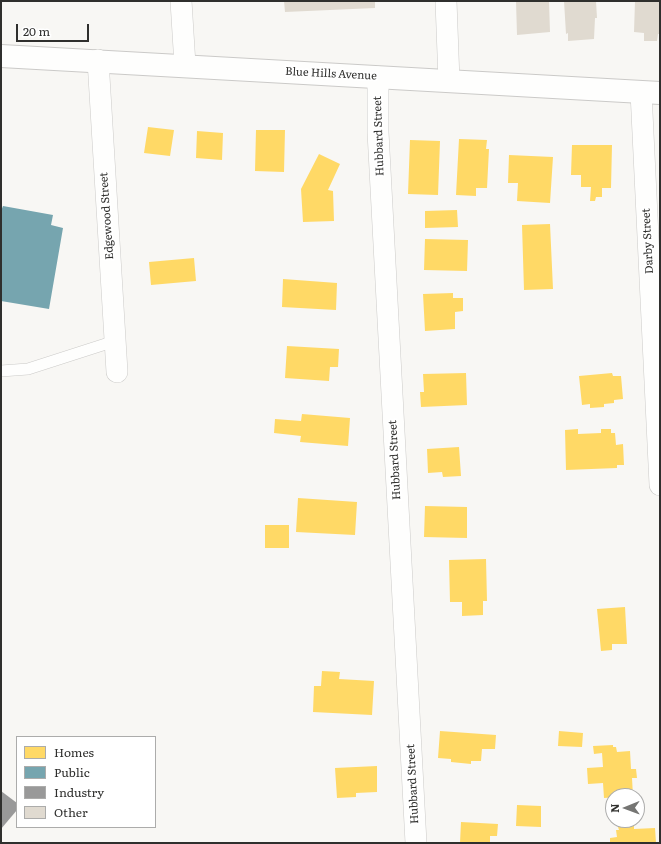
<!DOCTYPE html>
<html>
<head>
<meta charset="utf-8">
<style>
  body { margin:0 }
  #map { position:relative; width:661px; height:844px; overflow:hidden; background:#f8f7f4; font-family:Literata,serif }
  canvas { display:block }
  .frame { position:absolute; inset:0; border:2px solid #2f2f2d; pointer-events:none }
  .legend { position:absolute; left:16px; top:736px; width:140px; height:92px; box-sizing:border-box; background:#fff; border:1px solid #acacab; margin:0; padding:5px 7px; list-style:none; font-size:12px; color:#2f2f2d }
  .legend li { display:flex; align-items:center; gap:8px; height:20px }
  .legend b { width:20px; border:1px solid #acacab }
  .north { position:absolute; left:605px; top:788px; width:40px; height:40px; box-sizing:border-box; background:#fff; border:1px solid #acacab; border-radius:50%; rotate:269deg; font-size:11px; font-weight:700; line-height:16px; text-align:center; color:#2f2f2d }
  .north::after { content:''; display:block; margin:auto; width:14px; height:18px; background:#757573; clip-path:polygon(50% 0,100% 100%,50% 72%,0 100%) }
  .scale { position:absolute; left:16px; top:24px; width:73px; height:18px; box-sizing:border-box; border:2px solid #2f2f2d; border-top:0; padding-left:5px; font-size:12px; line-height:14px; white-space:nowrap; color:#2f2f2d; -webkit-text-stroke:3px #fff; paint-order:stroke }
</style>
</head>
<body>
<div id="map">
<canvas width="661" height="844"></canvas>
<div class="frame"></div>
<ul class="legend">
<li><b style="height:11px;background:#ffd966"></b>Homes</li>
<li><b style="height:11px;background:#76a5af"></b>Public</li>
<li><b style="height:11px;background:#999"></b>Industry</li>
<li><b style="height:11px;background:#e0dad0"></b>Other</li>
</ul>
<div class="north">N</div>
<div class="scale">20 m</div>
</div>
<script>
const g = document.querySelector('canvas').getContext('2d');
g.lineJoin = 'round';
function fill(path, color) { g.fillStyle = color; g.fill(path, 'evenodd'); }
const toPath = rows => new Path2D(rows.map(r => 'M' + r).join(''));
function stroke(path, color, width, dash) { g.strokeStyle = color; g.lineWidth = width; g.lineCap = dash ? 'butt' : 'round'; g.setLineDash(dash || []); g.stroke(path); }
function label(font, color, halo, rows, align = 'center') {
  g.font = font + ' Literata,serif'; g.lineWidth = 4; g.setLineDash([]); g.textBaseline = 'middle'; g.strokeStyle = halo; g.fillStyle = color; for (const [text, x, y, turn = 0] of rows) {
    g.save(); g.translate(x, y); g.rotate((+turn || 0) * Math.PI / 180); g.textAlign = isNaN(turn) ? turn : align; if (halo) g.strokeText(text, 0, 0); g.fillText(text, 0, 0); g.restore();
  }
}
fill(toPath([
  [148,127,174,130,170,156,144,153],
  [256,130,285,130,284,172,255,171],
  [197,131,223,133,222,160,196,158],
  [459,139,487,140,486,149,489,149,487,188,476,188,476,196,456,195],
  [410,140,440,141,438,195,408,194],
  [572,145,612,145,611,188,602,188,602,197,596,197,595,201,590,201,591,187,581,187,581,175,571,175],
  [319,154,340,164,328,190,333,191,334,221,303,222,301,189],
  [509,155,553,157,550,203,517,201,518,183,508,183],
  [457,210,458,227,425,228,425,211],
  [550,224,553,289,524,290,522,225],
  [425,239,468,240,467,271,424,270],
  [194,258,196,281,151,285,149,262],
  [283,279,337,283,336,310,282,307],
  [453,293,453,298,463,298,463,311,455,312,455,329,425,331,423,294],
  [287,346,339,349,338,367,330,367,329,381,285,378],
  [466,373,467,405,421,407,420,392,424,392,423,374],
  [612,373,613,376,621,376,623,399,614,400,614,403,604,404,604,407,590,408,590,404,582,405,579,376],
  [302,414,350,418,348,446,300,442,301,436,274,433,275,419,301,421],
  [578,429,578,434,601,433,601,429,611,429,611,433,615,433,616,445,623,444,624,465,617,465,617,468,566,470,565,430],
  [459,447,461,476,443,477,442,472,428,473,427,449],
  [298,498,357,502,355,535,296,532],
  [425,506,467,507,467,538,424,537],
  [265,525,289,525,289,548,265,548],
  [486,559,487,601,483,601,483,615,462,616,462,602,450,602,449,560],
  [625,607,627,644,612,644,612,650,601,651,597,609],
  [322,671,340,672,339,679,374,681,372,715,313,712,314,686,321,686],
  [440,731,496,735,495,749,482,749,481,761,471,761,471,764,451,762,451,759,438,758],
  [559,731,583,733,582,747,558,746],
  [613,745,613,747,616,747,617,752,630,751,631,769,636,769,637,778,632,778,633,796,604,798,603,783,588,784,587,768,603,767,602,753,594,754,593,746],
  [377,766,377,792,356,793,356,797,337,798,335,768],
  [517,805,541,806,541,827,516,826],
  [461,822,498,824,497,836,490,836,490,843,460,843],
  [634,826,634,829,655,828,656,843,610,843,610,838,617,837,616,830,619,830,618,827]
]), '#ffd966');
fill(toPath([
  [3,206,53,215,51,225,63,228,49,309,1,301,1,211]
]), '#76a5af');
fill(toPath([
  [1,791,17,803,17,810,1,829]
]), '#999');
fill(toPath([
  [284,1,375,1,375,8,285,12],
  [516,1,549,1,550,32,517,35],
  [564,1,596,1,597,18,595,18,594,39,568,41,568,33,566,34],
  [635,1,660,1,660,34,658,34,657,41,644,41,644,33,634,32]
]), '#e0dad0');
const lane = toPath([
  [1,371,28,369,115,341]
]);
const street = toPath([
  [181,1,185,65],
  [446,1,449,81],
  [98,60,117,372],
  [378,77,378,132,416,843],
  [641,92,660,485]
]);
const secondary = toPath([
  [1,56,660,93]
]);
stroke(lane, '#cbcac8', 12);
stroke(street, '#cbcac8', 22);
stroke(secondary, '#cbcac8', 24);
stroke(lane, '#fefefd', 11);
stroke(street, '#fefefd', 21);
stroke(secondary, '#fefefd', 22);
label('11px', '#2f2f2d', '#fff', [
  ["Blue Hills Avenue",331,74,3],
  ["Hubbard Street",379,136,-92],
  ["Edgewood Street",107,216,-94],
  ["Darby Street",648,241,-93],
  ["Hubbard Street",395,460,-93],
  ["Hubbard Street",413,784,-93]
]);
</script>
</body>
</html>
